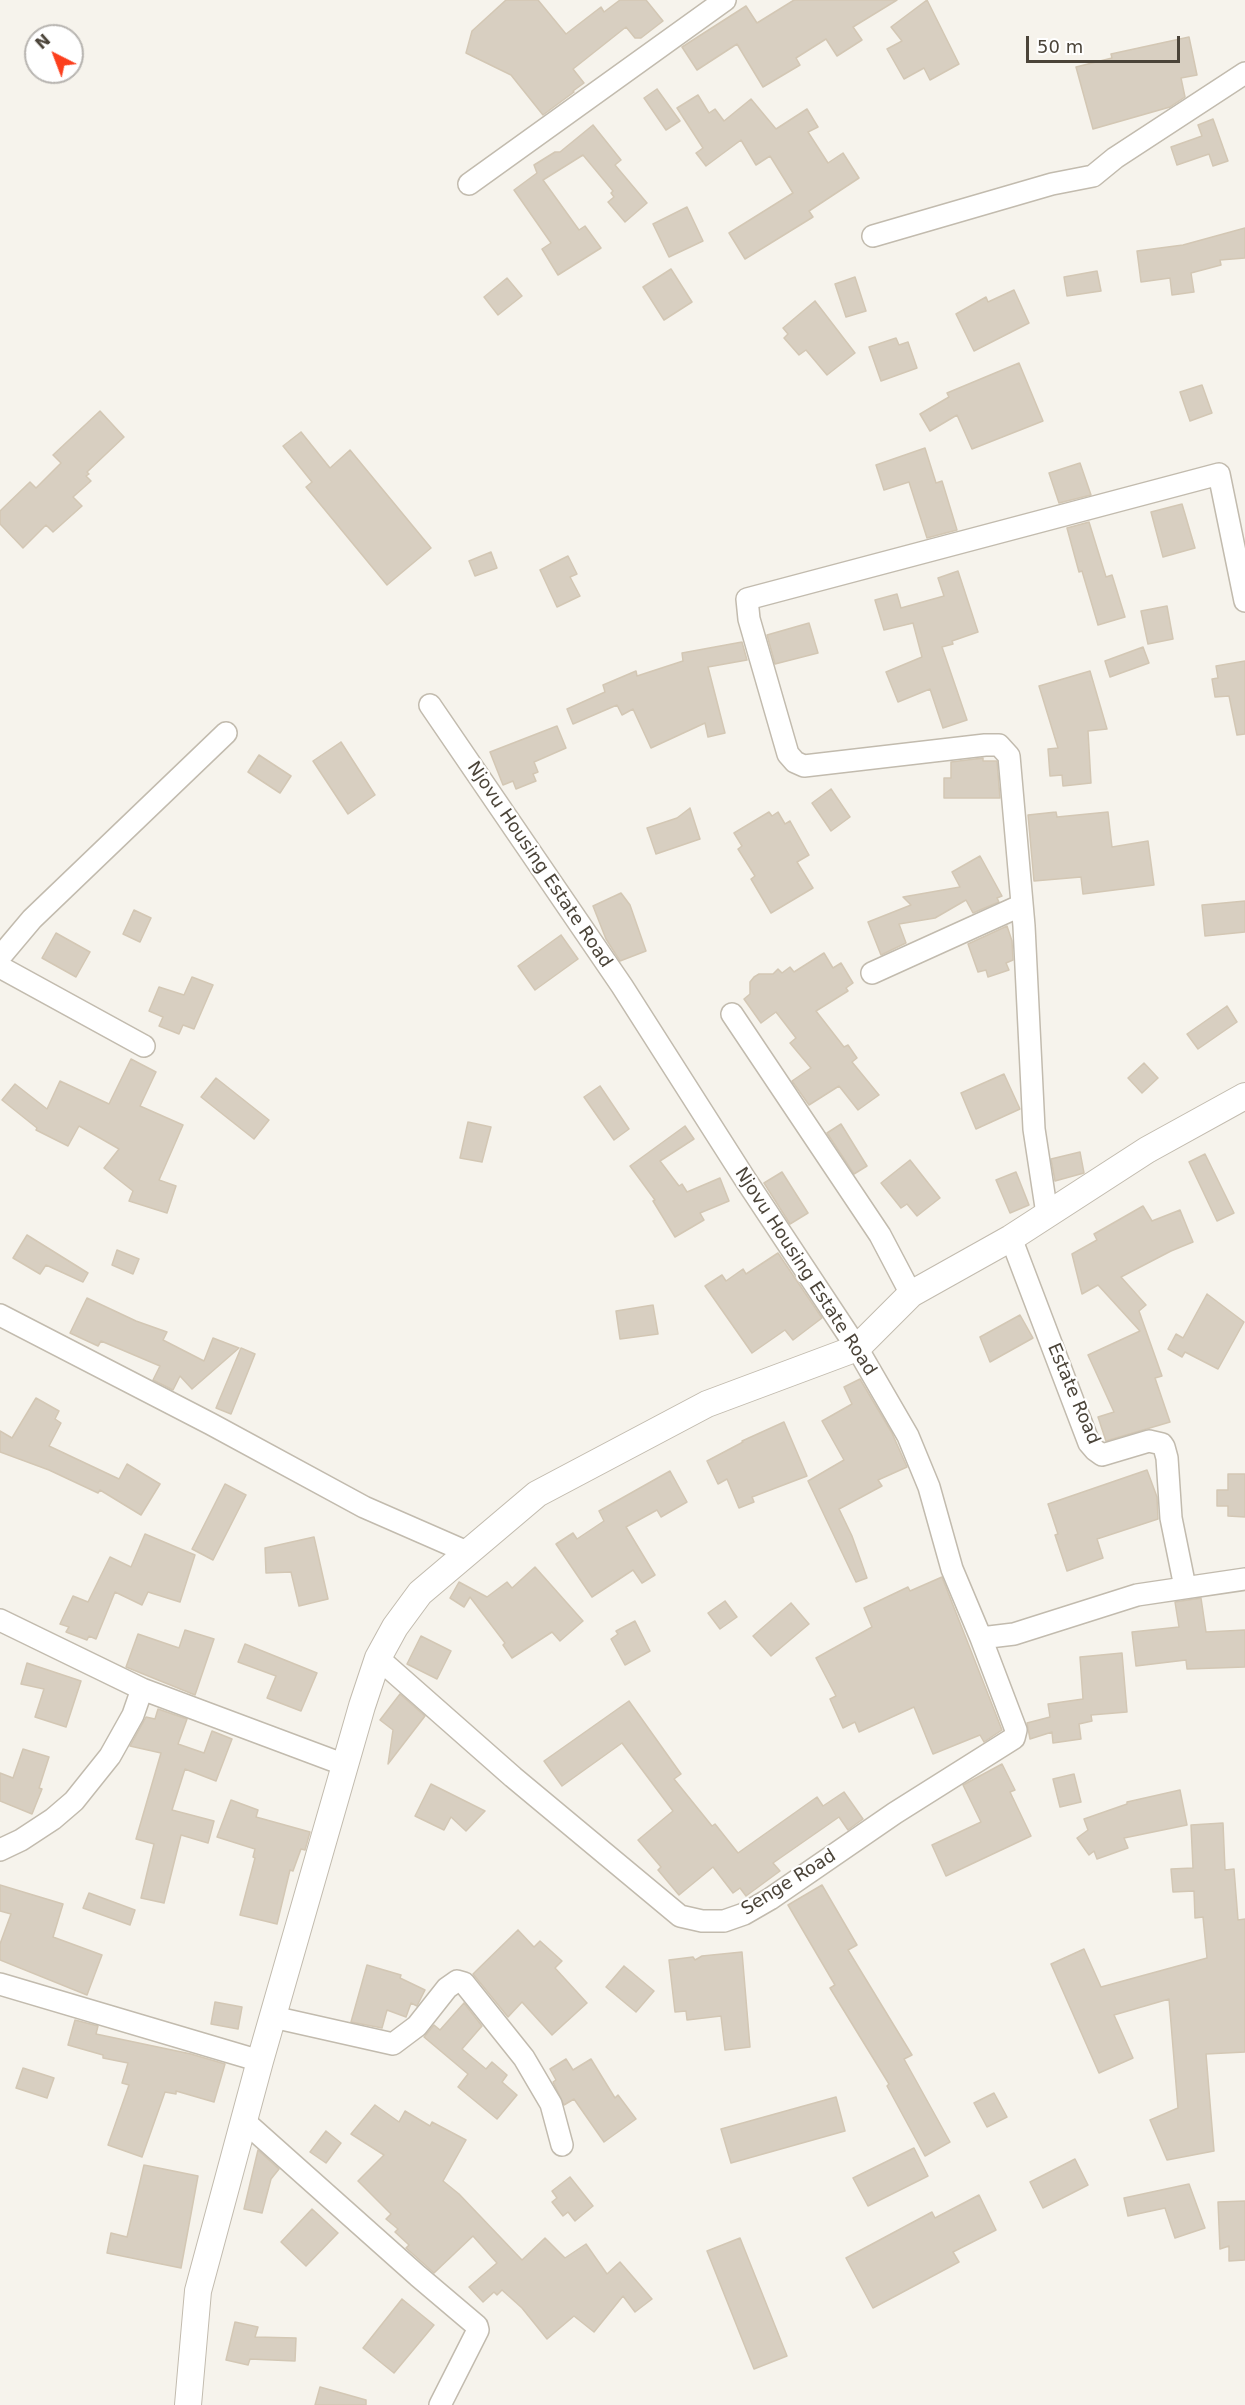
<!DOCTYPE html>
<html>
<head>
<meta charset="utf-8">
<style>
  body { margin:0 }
  #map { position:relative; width:1245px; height:2405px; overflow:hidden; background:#f6f3ec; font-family:"DejaVu Sans",sans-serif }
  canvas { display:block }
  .north { position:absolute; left:24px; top:24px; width:60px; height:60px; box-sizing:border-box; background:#fff; border:2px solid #b7b4b0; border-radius:50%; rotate:318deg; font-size:16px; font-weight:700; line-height:24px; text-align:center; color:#4b4439 }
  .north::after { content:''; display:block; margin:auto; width:21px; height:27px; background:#fc3f1d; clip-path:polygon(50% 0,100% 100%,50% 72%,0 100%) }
  .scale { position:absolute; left:1026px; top:36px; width:154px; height:27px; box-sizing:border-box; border:3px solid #4b4439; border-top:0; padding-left:8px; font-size:18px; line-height:21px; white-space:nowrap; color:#4b4439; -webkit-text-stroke:4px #fff; paint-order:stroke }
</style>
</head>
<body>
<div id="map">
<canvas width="1245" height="2405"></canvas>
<div class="north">N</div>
<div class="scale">50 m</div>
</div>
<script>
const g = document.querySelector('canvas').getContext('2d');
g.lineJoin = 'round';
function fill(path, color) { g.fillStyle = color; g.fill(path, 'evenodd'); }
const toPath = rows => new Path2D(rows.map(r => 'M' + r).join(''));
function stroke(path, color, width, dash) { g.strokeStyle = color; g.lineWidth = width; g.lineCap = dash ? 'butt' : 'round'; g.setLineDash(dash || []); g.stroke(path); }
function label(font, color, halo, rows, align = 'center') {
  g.font = font + ' "DejaVu Sans",sans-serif'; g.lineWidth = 4.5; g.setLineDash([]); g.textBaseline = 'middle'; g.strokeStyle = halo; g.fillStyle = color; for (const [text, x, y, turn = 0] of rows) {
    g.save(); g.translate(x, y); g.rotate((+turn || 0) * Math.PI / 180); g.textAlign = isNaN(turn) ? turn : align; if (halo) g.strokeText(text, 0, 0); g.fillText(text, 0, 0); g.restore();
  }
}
const building = toPath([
  [506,0,538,0,566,34,601,7,604,12,620,0,646,0,663,21,641,38,635,38,626,27,573,69,584,83,573,91,574,92,543,115,511,75,466,53,472,31,506,0],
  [794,0,897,0,853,27,862,40,837,56,826,39,796,58,800,65,763,87,737,44,697,70,682,47,746,6,757,23,794,0],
  [927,0,959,64,930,80,924,68,904,79,887,49,902,41,891,27,927,0],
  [1189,37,1197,75,1181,78,1185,97,1170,107,1093,129,1076,67,1112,58,1111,54,1189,37],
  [657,89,680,121,666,130,644,98,657,89],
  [698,95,709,113,715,109,724,121,751,99,776,129,807,109,818,127,808,132,828,163,843,153,859,178,809,211,813,217,745,259,729,233,793,193,770,156,756,165,741,140,706,166,696,153,703,148,677,108,698,95],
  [1213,119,1228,161,1213,166,1209,154,1177,165,1171,147,1202,136,1198,125,1213,119],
  [593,125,621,160,615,165,647,203,625,222,608,202,614,197,611,193,613,191,583,155,543,180,579,230,585,226,601,248,558,275,542,249,551,243,514,190,537,173,534,165,555,152,560,152,593,125],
  [687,207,703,241,669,257,653,224,687,207],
  [1245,228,1245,258,1220,260,1221,265,1191,273,1194,292,1172,295,1170,278,1141,282,1137,251,1183,245,1245,228],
  [671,269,692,302,664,320,643,287,671,269],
  [1097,271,1101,291,1067,296,1064,277,1097,271],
  [855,277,866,311,846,317,835,284,855,277],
  [507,278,522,296,498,315,484,297,507,278],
  [1014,290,1029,323,974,351,956,314,986,297,988,302,1014,290],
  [815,301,855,353,827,375,806,350,799,355,784,338,788,334,783,328,815,301],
  [896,338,899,345,908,342,917,368,881,381,869,347,896,338],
  [1019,363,1043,421,972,449,957,415,930,431,920,414,949,397,947,393,1019,363],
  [1202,385,1212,413,1190,421,1180,392,1202,385],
  [100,411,124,437,87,472,89,474,86,476,91,481,73,497,82,506,53,532,46,525,23,548,0,524,0,511,30,482,36,488,61,463,53,455,100,411],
  [301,432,330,468,350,450,431,548,387,585,306,487,312,482,283,446,301,432],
  [925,448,936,483,942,481,957,530,927,538,909,482,884,490,876,465,925,448],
  [1080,463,1091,495,1059,503,1049,473,1080,463],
  [1182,504,1195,548,1163,557,1151,512,1182,504],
  [1089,522,1106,577,1112,575,1125,617,1098,625,1082,571,1079,572,1067,528,1089,522],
  [491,552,497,568,475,576,469,561,491,552],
  [568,556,577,574,570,577,580,596,557,607,540,570,568,556],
  [958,571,978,632,952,641,953,644,942,647,967,720,943,728,930,689,898,702,886,672,922,657,913,623,884,630,875,600,897,594,901,608,944,596,938,578,958,571],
  [1167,606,1173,639,1148,644,1141,611,1167,606],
  [809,623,818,653,775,664,767,635,809,623],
  [742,642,747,660,708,667,725,733,708,737,705,723,651,748,633,709,622,715,617,705,573,724,567,709,605,692,603,685,636,671,637,676,683,661,682,653,742,642],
  [1143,647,1149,663,1110,677,1105,661,1143,647],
  [1245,661,1245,734,1237,735,1229,696,1215,697,1212,679,1218,678,1216,666,1245,661],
  [1090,671,1107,729,1088,731,1091,783,1063,786,1062,775,1050,776,1048,749,1058,748,1039,686,1090,671],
  [557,726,566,748,534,762,538,772,533,774,536,781,516,789,513,781,503,785,490,752,557,726],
  [341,742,375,795,348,814,313,761,341,742],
  [259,755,291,776,280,793,248,772,259,755],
  [983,758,983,761,997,761,1000,798,944,798,944,778,951,778,951,762,983,758],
  [831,789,850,817,831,831,812,803,831,789],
  [690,808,700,839,656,854,647,828,677,818,690,808],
  [769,812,772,816,778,812,785,824,790,821,809,855,797,862,813,888,771,913,751,879,755,876,738,849,742,846,734,833,769,812],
  [1056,812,1057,817,1108,812,1112,847,1148,841,1154,885,1083,894,1081,877,1034,881,1028,815,1056,812],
  [980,856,1002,896,997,898,999,902,973,913,966,900,935,918,899,924,906,943,881,955,868,922,911,905,903,897,960,887,952,872,980,856],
  [621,893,630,905,646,951,620,961,606,939,593,906,621,893],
  [1245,901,1245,932,1205,936,1202,905,1245,901],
  [134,910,151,918,140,942,123,934,134,910],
  [1007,926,1012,941,1013,960,1006,963,1009,970,988,977,986,970,978,972,968,944,1007,926],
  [56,933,90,952,76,977,42,958,56,933],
  [561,935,578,959,535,990,518,966,561,935],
  [824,953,833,968,841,963,853,983,846,988,848,991,816,1011,844,1047,848,1045,857,1058,852,1062,879,1095,858,1110,839,1086,809,1105,792,1081,811,1068,790,1043,796,1038,776,1012,761,1023,744,999,750,994,750,982,754,977,759,974,773,974,778,969,782,973,790,967,794,972,824,953],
  [192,977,213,985,194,1029,183,1025,179,1034,159,1026,163,1017,149,1011,159,987,184,995,192,977],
  [1227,1006,1237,1022,1198,1049,1187,1034,1227,1006],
  [131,1059,156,1072,140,1106,183,1125,159,1180,176,1186,167,1213,129,1201,133,1191,104,1168,119,1149,79,1126,68,1146,36,1130,37,1128,2,1100,15,1084,47,1109,60,1081,109,1104,131,1059],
  [1144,1063,1158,1078,1142,1093,1128,1078,1144,1063],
  [1004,1074,1020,1109,976,1129,961,1093,1004,1074],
  [216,1078,269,1120,254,1139,201,1097,216,1078],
  [600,1086,629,1129,614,1140,584,1097,600,1086],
  [468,1122,491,1127,482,1162,460,1158,468,1122],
  [841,1124,867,1166,854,1174,827,1133,841,1124],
  [685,1126,694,1139,660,1161,679,1186,682,1184,687,1192,720,1178,729,1201,700,1213,704,1220,675,1237,653,1201,655,1200,630,1166,685,1126],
  [1080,1152,1084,1173,1055,1181,1051,1159,1080,1152],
  [1205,1154,1234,1213,1217,1221,1189,1162,1205,1154],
  [910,1160,940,1198,917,1216,907,1204,901,1208,881,1183,910,1160],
  [782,1172,808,1213,790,1224,764,1183,782,1172],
  [1016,1172,1029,1205,1010,1213,996,1180,1016,1172],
  [1143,1206,1152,1221,1180,1210,1193,1242,1171,1251,1121,1277,1146,1305,1139,1311,1162,1376,1155,1378,1170,1422,1106,1441,1098,1417,1114,1412,1088,1355,1140,1331,1098,1285,1082,1294,1072,1254,1097,1240,1094,1234,1143,1206],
  [27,1235,88,1273,83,1282,46,1265,40,1274,13,1258,27,1235],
  [117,1250,139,1259,133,1274,112,1265,117,1250],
  [778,1253,822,1318,793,1340,785,1330,752,1353,705,1286,722,1275,726,1281,743,1269,746,1274,778,1253],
  [1207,1294,1244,1322,1218,1369,1185,1352,1182,1357,1168,1349,1176,1334,1183,1338,1207,1294],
  [87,1298,136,1321,167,1332,163,1340,204,1361,213,1338,239,1348,192,1389,180,1376,173,1390,153,1380,160,1366,101,1341,98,1346,70,1333,87,1298],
  [653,1305,658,1334,620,1339,616,1311,653,1305],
  [1020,1315,1033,1338,990,1362,980,1337,1020,1315],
  [241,1348,255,1354,231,1414,216,1408,241,1348],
  [860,1379,892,1433,907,1467,878,1480,882,1486,839,1509,852,1536,867,1578,856,1582,808,1481,844,1460,822,1421,852,1404,844,1387,860,1379],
  [36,1398,59,1411,55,1419,61,1423,49,1446,119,1479,127,1464,160,1484,141,1515,100,1490,98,1493,49,1470,0,1452,0,1431,12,1438,36,1398],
  [784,1422,807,1476,752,1497,754,1502,739,1508,727,1479,718,1484,707,1461,743,1442,742,1441,784,1422],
  [1147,1470,1157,1497,1158,1519,1097,1539,1103,1558,1067,1571,1055,1535,1058,1534,1048,1504,1147,1470],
  [670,1471,687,1502,661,1517,657,1510,626,1527,655,1575,642,1583,633,1570,592,1597,556,1544,573,1533,577,1539,604,1521,599,1511,670,1471],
  [1228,1474,1245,1474,1245,1517,1228,1516,1228,1506,1217,1506,1217,1490,1228,1490,1228,1474],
  [225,1484,246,1495,213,1560,192,1549,225,1484],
  [145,1534,195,1555,180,1602,148,1592,142,1605,115,1592,96,1639,89,1636,87,1640,66,1632,69,1627,60,1624,73,1596,88,1602,110,1557,131,1567,145,1534],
  [314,1537,328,1599,299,1606,291,1572,266,1573,265,1548,314,1537],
  [535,1567,583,1621,560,1641,552,1632,512,1658,503,1645,505,1643,470,1597,464,1607,450,1598,459,1582,487,1597,507,1582,512,1588,535,1567],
  [942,1577,1002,1730,984,1742,980,1735,933,1754,914,1707,859,1732,855,1722,843,1728,830,1699,836,1696,816,1658,872,1627,864,1608,908,1587,910,1591,942,1577],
  [1201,1598,1206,1632,1245,1630,1245,1667,1187,1669,1186,1660,1136,1666,1132,1632,1179,1627,1175,1602,1201,1598],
  [725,1601,737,1617,720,1629,708,1613,725,1601],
  [791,1603,809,1624,771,1656,753,1636,791,1603],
  [635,1621,650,1651,625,1665,611,1639,618,1634,616,1631,635,1621],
  [185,1630,214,1639,195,1695,126,1667,138,1634,179,1648,185,1630],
  [421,1636,451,1651,437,1679,407,1664,421,1636],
  [245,1644,317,1673,301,1711,267,1698,276,1676,238,1662,245,1644],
  [1122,1653,1127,1712,1091,1715,1092,1721,1079,1724,1081,1739,1053,1743,1052,1732,1030,1739,1027,1723,1050,1717,1048,1704,1083,1699,1080,1657,1122,1653],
  [27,1663,81,1681,66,1727,35,1717,44,1689,21,1684,27,1663],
  [400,1694,425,1716,388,1764,393,1730,380,1720,400,1694],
  [629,1701,681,1774,674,1779,712,1826,715,1824,738,1853,817,1797,823,1806,844,1792,863,1819,848,1830,839,1817,773,1863,780,1871,746,1896,740,1888,733,1893,713,1867,679,1895,658,1870,661,1867,638,1840,673,1811,622,1743,562,1786,544,1761,629,1701],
  [158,1709,187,1719,178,1744,204,1753,212,1731,232,1739,216,1781,185,1769,172,1810,214,1821,208,1843,181,1835,164,1903,141,1898,154,1844,136,1839,161,1753,130,1746,146,1717,155,1719,158,1709],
  [23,1749,49,1757,39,1788,42,1789,32,1814,0,1801,0,1773,13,1778,23,1749],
  [1002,1764,1015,1790,1010,1792,1031,1836,946,1876,932,1845,981,1822,963,1785,1002,1764],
  [1074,1774,1081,1802,1060,1807,1053,1779,1074,1774],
  [431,1784,485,1811,466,1831,451,1817,444,1830,415,1816,431,1784],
  [1180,1790,1187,1825,1124,1838,1128,1848,1097,1859,1094,1851,1089,1855,1077,1838,1088,1830,1084,1819,1127,1804,1127,1802,1180,1790],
  [231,1800,258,1810,256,1817,310,1832,305,1850,301,1849,293,1871,290,1870,277,1924,240,1915,255,1858,253,1857,255,1849,217,1837,231,1800],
  [1223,1823,1225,1870,1234,1869,1238,1920,1245,1919,1245,2052,1206,2054,1214,2151,1167,2160,1150,2120,1178,2108,1169,1999,1114,2015,1133,2058,1099,2073,1051,1964,1084,1949,1101,1987,1207,1958,1203,1917,1195,1918,1194,1891,1173,1892,1171,1869,1193,1868,1191,1825,1223,1823],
  [0,1885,63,1904,53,1937,102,1955,87,1995,0,1960,0,1944,11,1914,0,1911,0,1885],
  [822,1885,857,1945,848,1950,912,2055,904,2059,950,2142,925,2156,887,2086,889,2084,830,1988,835,1985,788,1905,822,1885],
  [89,1893,135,1910,130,1925,83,1908,89,1893],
  [518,1930,534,1947,540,1941,562,1961,555,1968,587,2003,552,2035,522,2002,508,2017,473,1974,518,1930],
  [742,1952,750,2047,725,2050,721,2016,687,2020,686,2011,675,2012,669,1960,693,1957,695,1960,702,1956,742,1952],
  [367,1965,401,1975,400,1978,425,1990,417,2006,411,2003,406,2017,387,2010,382,2028,351,2022,367,1965],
  [624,1966,654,1991,636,2012,606,1987,624,1966],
  [215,2002,242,2007,238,2029,211,2024,215,2002],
  [464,2003,482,2026,462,2049,486,2069,492,2062,507,2075,502,2082,517,2095,497,2119,458,2087,468,2074,424,2037,434,2025,440,2030,464,2003],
  [75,2020,98,2026,96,2034,191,2054,225,2064,214,2102,176,2091,176,2094,165,2092,142,2157,108,2145,129,2085,122,2083,128,2063,103,2058,103,2055,68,2045,75,2020],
  [566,2059,573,2070,591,2059,615,2098,618,2095,636,2119,604,2142,574,2099,564,2105,553,2082,556,2080,550,2069,566,2059],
  [23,2068,54,2078,47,2098,16,2088,23,2068],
  [994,2093,1007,2117,987,2127,974,2103,994,2093],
  [836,2097,845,2131,731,2163,721,2129,836,2097],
  [375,2105,399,2122,405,2111,430,2126,432,2122,466,2140,443,2181,459,2194,522,2260,545,2238,565,2258,586,2244,607,2274,620,2262,652,2299,635,2312,623,2296,594,2332,574,2316,547,2339,522,2308,502,2290,497,2295,494,2292,483,2302,469,2287,497,2263,473,2236,434,2273,406,2248,409,2245,395,2232,398,2229,386,2219,391,2214,358,2181,384,2155,351,2134,375,2105],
  [326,2131,341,2143,326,2163,310,2152,326,2131],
  [914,2148,928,2176,868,2206,853,2178,914,2148],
  [258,2150,279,2169,271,2179,262,2213,244,2209,258,2150],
  [1075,2159,1088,2185,1043,2208,1030,2182,1075,2159],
  [144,2165,198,2176,181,2268,107,2253,111,2233,127,2237,144,2165],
  [570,2177,593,2206,575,2221,568,2212,563,2216,552,2202,557,2198,552,2191,570,2177],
  [1189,2184,1205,2228,1175,2238,1165,2208,1128,2216,1124,2198,1189,2184],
  [979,2195,996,2230,953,2252,959,2262,873,2308,846,2258,932,2212,935,2218,979,2195],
  [1245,2201,1245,2260,1229,2261,1229,2246,1220,2249,1218,2202,1245,2201],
  [312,2209,338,2233,306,2266,281,2242,312,2209],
  [740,2238,787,2356,754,2369,707,2251,740,2238],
  [402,2299,434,2325,394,2373,363,2348,402,2299],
  [235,2322,258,2327,255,2337,296,2338,295,2361,250,2359,248,2365,226,2360,235,2322],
  [320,2387,366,2400,366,2405,315,2405,320,2387]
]);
fill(building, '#d8cfc1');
stroke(building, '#d3c7b4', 1.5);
const minor = toPath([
  [469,184,725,0],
  [873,236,1052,184,1093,176,1115,158,1245,73],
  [430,705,622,986,745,1179,857,1348,908,1436,929,1487,952,1569,981,1638,1014,1634,1137,1595,1245,1579],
  [0,957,32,919,226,733],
  [0,967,144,1046],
  [872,973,1022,905],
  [732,1014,880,1235,911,1294],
  [1047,1214,1034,1129,1024,926,1009,756,999,745,985,745,804,766,795,762,788,754,749,619,747,599,1219,474,1245,601],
  [1011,1238,1089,1443,1095,1450,1102,1455,1149,1441,1162,1444,1164,1447,1167,1458,1171,1518,1185,1587],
  [0,1315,211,1424,364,1507,467,1552],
  [0,1620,142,1689],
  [378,1658,513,1777,680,1916,702,1921,724,1921,744,1914,770,1899,895,1813,1014,1738,1016,1730,981,1638],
  [0,1850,21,1840,53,1819,74,1801,110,1756,133,1715,142,1689,345,1765],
  [0,1984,260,2061],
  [273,2017,393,2044,417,2026,447,1988,457,1981,464,1983,524,2058,551,2104,562,2145],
  [243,2120,418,2276,477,2326,478,2330,440,2405]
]);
const tertiary = toPath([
  [188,2405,198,2291,260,2061,362,1706,378,1658,395,1627,420,1593,537,1494,707,1404,857,1348,911,1294,1011,1238,1147,1150,1245,1096]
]);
stroke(minor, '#c2bbae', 24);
stroke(tertiary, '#c2bbae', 28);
stroke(minor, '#fff', 21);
stroke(tertiary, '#fff', 26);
label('18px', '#4b4439', '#fff', [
  ["Njovu Housing Estate Road",539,865,56],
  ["Njovu Housing Estate Road",805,1272,57],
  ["Estate Road",1073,1394,67],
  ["Senge Road",789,1883,-32]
]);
</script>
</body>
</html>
